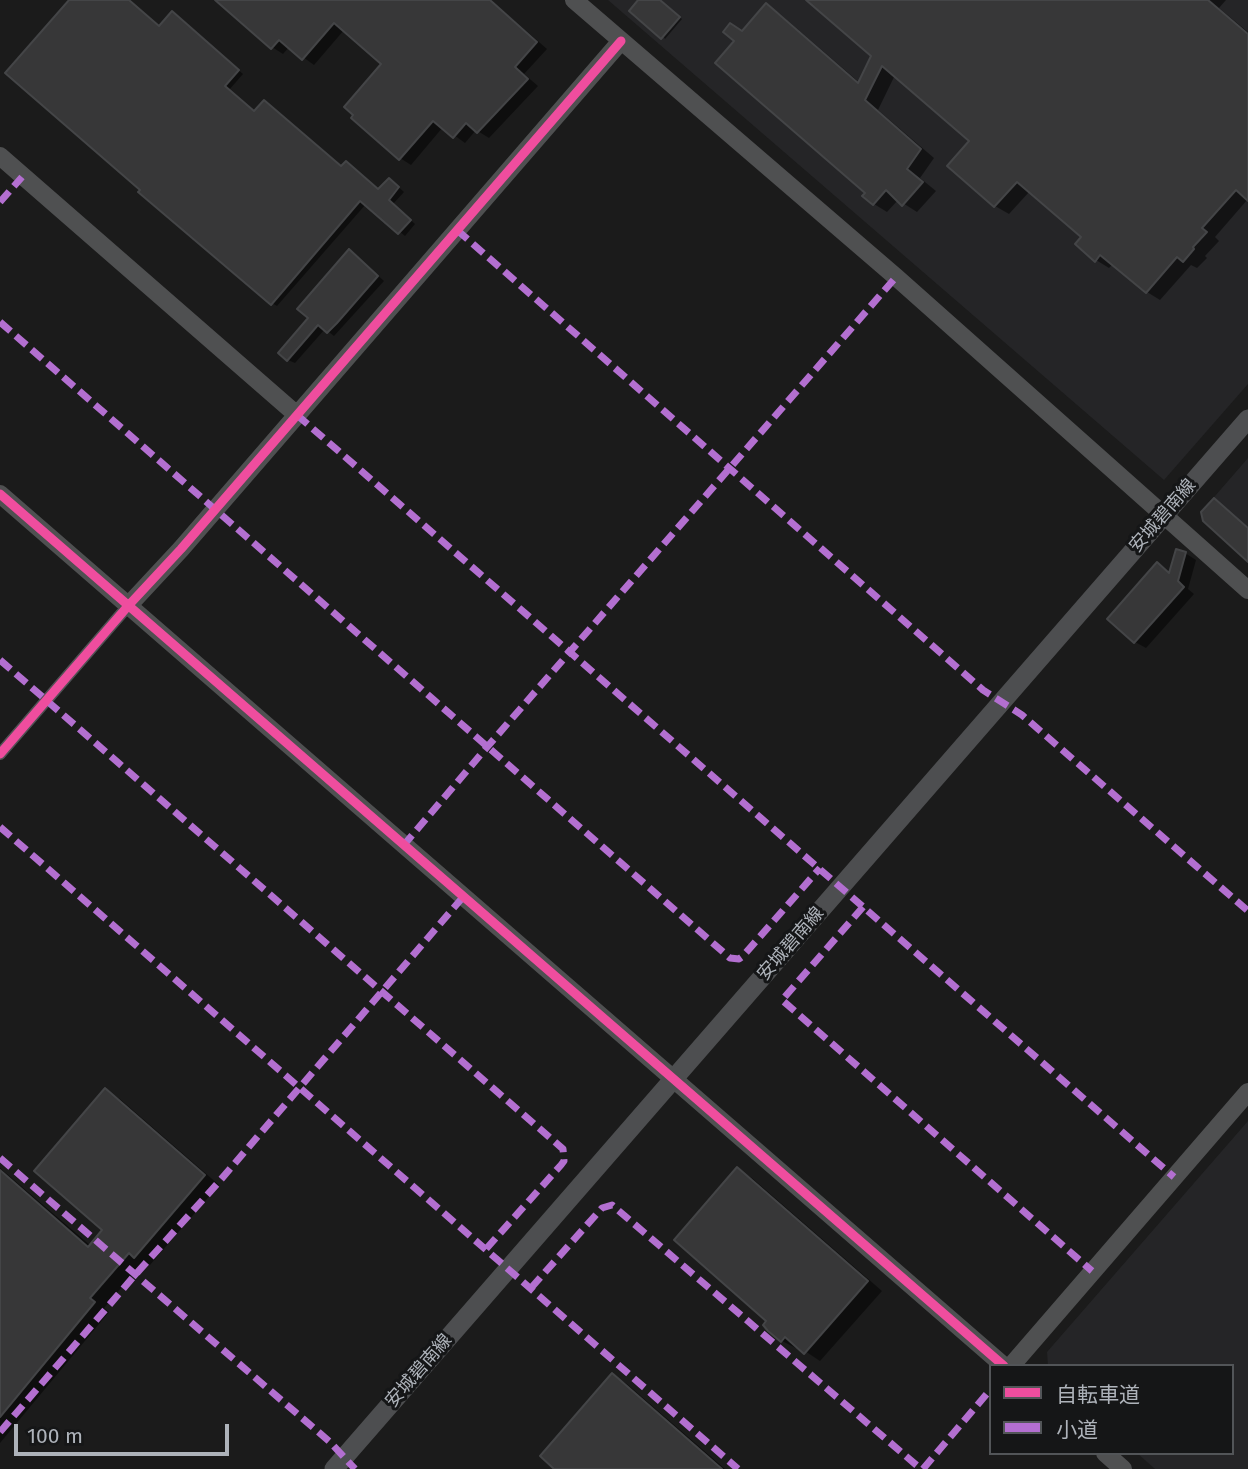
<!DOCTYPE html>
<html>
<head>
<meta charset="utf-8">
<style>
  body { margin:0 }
  #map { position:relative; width:1248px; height:1469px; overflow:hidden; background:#1b1b1b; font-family:"Fira Sans","Noto Sans JP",sans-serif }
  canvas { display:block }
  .legend { position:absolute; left:989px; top:1364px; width:245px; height:91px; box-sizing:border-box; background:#151617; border:2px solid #525558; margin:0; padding:9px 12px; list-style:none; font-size:21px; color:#aeb3ba }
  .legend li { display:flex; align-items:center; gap:14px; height:35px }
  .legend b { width:35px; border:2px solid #525558 }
  .scale { position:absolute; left:14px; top:1424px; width:215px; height:32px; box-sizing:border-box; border:4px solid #aeb3ba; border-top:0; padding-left:9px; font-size:21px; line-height:24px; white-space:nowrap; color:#aeb3ba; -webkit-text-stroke:5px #151617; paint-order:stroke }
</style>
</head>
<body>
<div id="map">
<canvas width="1248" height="1469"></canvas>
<ul class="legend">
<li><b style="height:9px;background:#ef4d9e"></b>自転車道</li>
<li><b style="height:9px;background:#b36fd0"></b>小道</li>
</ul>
<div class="scale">100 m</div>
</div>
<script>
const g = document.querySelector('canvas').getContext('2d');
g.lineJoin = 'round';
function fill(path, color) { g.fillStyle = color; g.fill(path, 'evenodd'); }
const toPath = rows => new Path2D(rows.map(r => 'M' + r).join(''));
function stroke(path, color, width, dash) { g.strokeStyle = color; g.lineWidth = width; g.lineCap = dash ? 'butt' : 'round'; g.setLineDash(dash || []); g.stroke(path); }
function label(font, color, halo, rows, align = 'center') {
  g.font = font + ' "Fira Sans","Noto Sans JP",sans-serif'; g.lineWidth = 6; g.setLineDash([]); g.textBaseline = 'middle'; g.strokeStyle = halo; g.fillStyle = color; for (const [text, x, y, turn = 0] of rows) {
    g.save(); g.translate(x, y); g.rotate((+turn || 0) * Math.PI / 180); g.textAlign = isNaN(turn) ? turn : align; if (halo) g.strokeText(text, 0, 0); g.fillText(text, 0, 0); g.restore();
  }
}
fill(toPath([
  [608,0,1248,0,1248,384,1164,480],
  [1248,458,1248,561,1202,520,1202,511],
  [1248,1121,1248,1469,1155,1469,1137,1453,1232,1453,1232,1366,1048,1366,1047,1352]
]), '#252527');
fill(toPath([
  [71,0,129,0,160,27,178,17,243,74,229,90,255,113,265,102,270,105,342,168,379,191,395,184,404,192,393,204,415,224,405,236,366,204,277,306,272,303,143,190],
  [223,0,491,0,547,49,524,74,538,86,489,138,476,130,465,143,443,127,411,165,400,158,384,64,344,30,314,65,289,47,283,54,272,47],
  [640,0,659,0,682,19,665,39],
  [808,0,1226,0,1219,8,1248,32,1248,199,1215,237,1219,241,1205,256,1207,258,1197,268,1191,265,1160,300,1147,292,1113,264,1109,268,1096,260,1083,237,1030,191,1009,214,995,206,949,166,971,141,895,75,878,110,934,158,920,178,936,191,917,212,898,200,887,212,874,204,868,193,743,32,766,6,780,14,860,83,873,56],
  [356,256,384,281,334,336,325,329,295,363,288,360,310,318],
  [1185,553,1196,560,1188,589,1194,594,1146,648,1135,642,1109,619,1158,564,1171,573],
  [105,1091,120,1099,219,1185,150,1265,144,1261,104,1308,109,1312,0,1443,0,1168,91,1246,105,1230],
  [737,1169,752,1178,882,1291,820,1361,799,1347,798,1349,782,1341,765,1324,768,1320],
  [612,1375,627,1384,725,1469,557,1469]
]), '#0007');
const building = toPath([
  [69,0,129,0,159,26,172,11,239,70,225,86,254,111,264,100,341,166,346,161,378,189,389,178,399,187,389,200,411,220,398,234,360,201,271,305,138,192,140,190,5,73,69,0],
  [215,0,490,0,537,42,515,67,528,79,477,133,466,123,453,138,433,121,399,160,351,118,353,115,344,107,381,64,334,23,302,60,279,40,271,49,215,0],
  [638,0,660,0,680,17,661,39,629,11,638,0],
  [806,0,1208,0,1248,34,1248,201,1236,190,1202,228,1207,232,1193,247,1194,249,1183,262,1177,257,1146,293,1100,255,1095,262,1075,244,1081,237,1017,182,994,207,947,166,969,141,882,66,865,100,921,149,907,169,923,182,902,206,886,190,873,205,862,196,865,193,715,63,734,41,723,32,730,23,742,31,766,3,858,83,871,56,806,0],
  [349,249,378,276,337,323,327,333,318,325,287,361,278,353,308,318,297,309,349,249],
  [1214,498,1248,528,1248,562,1203,521,1201,512,1214,498],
  [1176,549,1186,552,1178,581,1184,587,1134,643,1107,619,1157,562,1169,573,1176,549],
  [105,1088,205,1175,134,1258,129,1253,90,1298,95,1302,0,1417,0,1170,88,1247,102,1230,34,1171,105,1088],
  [737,1167,868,1281,804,1354,785,1337,781,1342,768,1331,763,1325,766,1321,674,1240,737,1167],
  [612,1373,722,1469,554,1469,540,1456,612,1373]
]);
fill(building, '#373738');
stroke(building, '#444547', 2);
stroke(toPath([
  [0,754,128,606]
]), '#505154', 12);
stroke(toPath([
  [574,0,896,277,1248,590],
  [0,156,297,415],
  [0,494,1004,1366],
  [128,606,181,549,621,41],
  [1011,1366,1248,1092],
  [1105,1453,1123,1469]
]), '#4f5051', 18);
stroke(toPath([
  [334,1469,1248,419]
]), '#4d4e50', 19);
stroke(toPath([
  [0,202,22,177],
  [457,230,983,690,1022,715,1248,911],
  [0,322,730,958,739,959,743,956,820,868],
  [297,415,1174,1177],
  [0,660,563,1149,564,1161,561,1165,486,1249],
  [0,827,738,1469],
  [403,846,488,746,896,277],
  [863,907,782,1000,1092,1271],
  [0,1158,330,1442,355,1469],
  [531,1288,602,1208,612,1205,921,1469],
  [0,1432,135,1275,217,1184,463,897],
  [923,1469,991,1389]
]), '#b36fd0', 7, [14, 7]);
stroke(toPath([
  [0,494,1004,1366],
  [0,754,128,606,181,549,621,41]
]), '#ef4d9e', 9);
label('18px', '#aeb3ba', '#151617', [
  ["安城碧南線",1163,516,-49],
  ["安城碧南線",791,944,-49],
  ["安城碧南線",419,1371,-49]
]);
</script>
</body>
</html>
